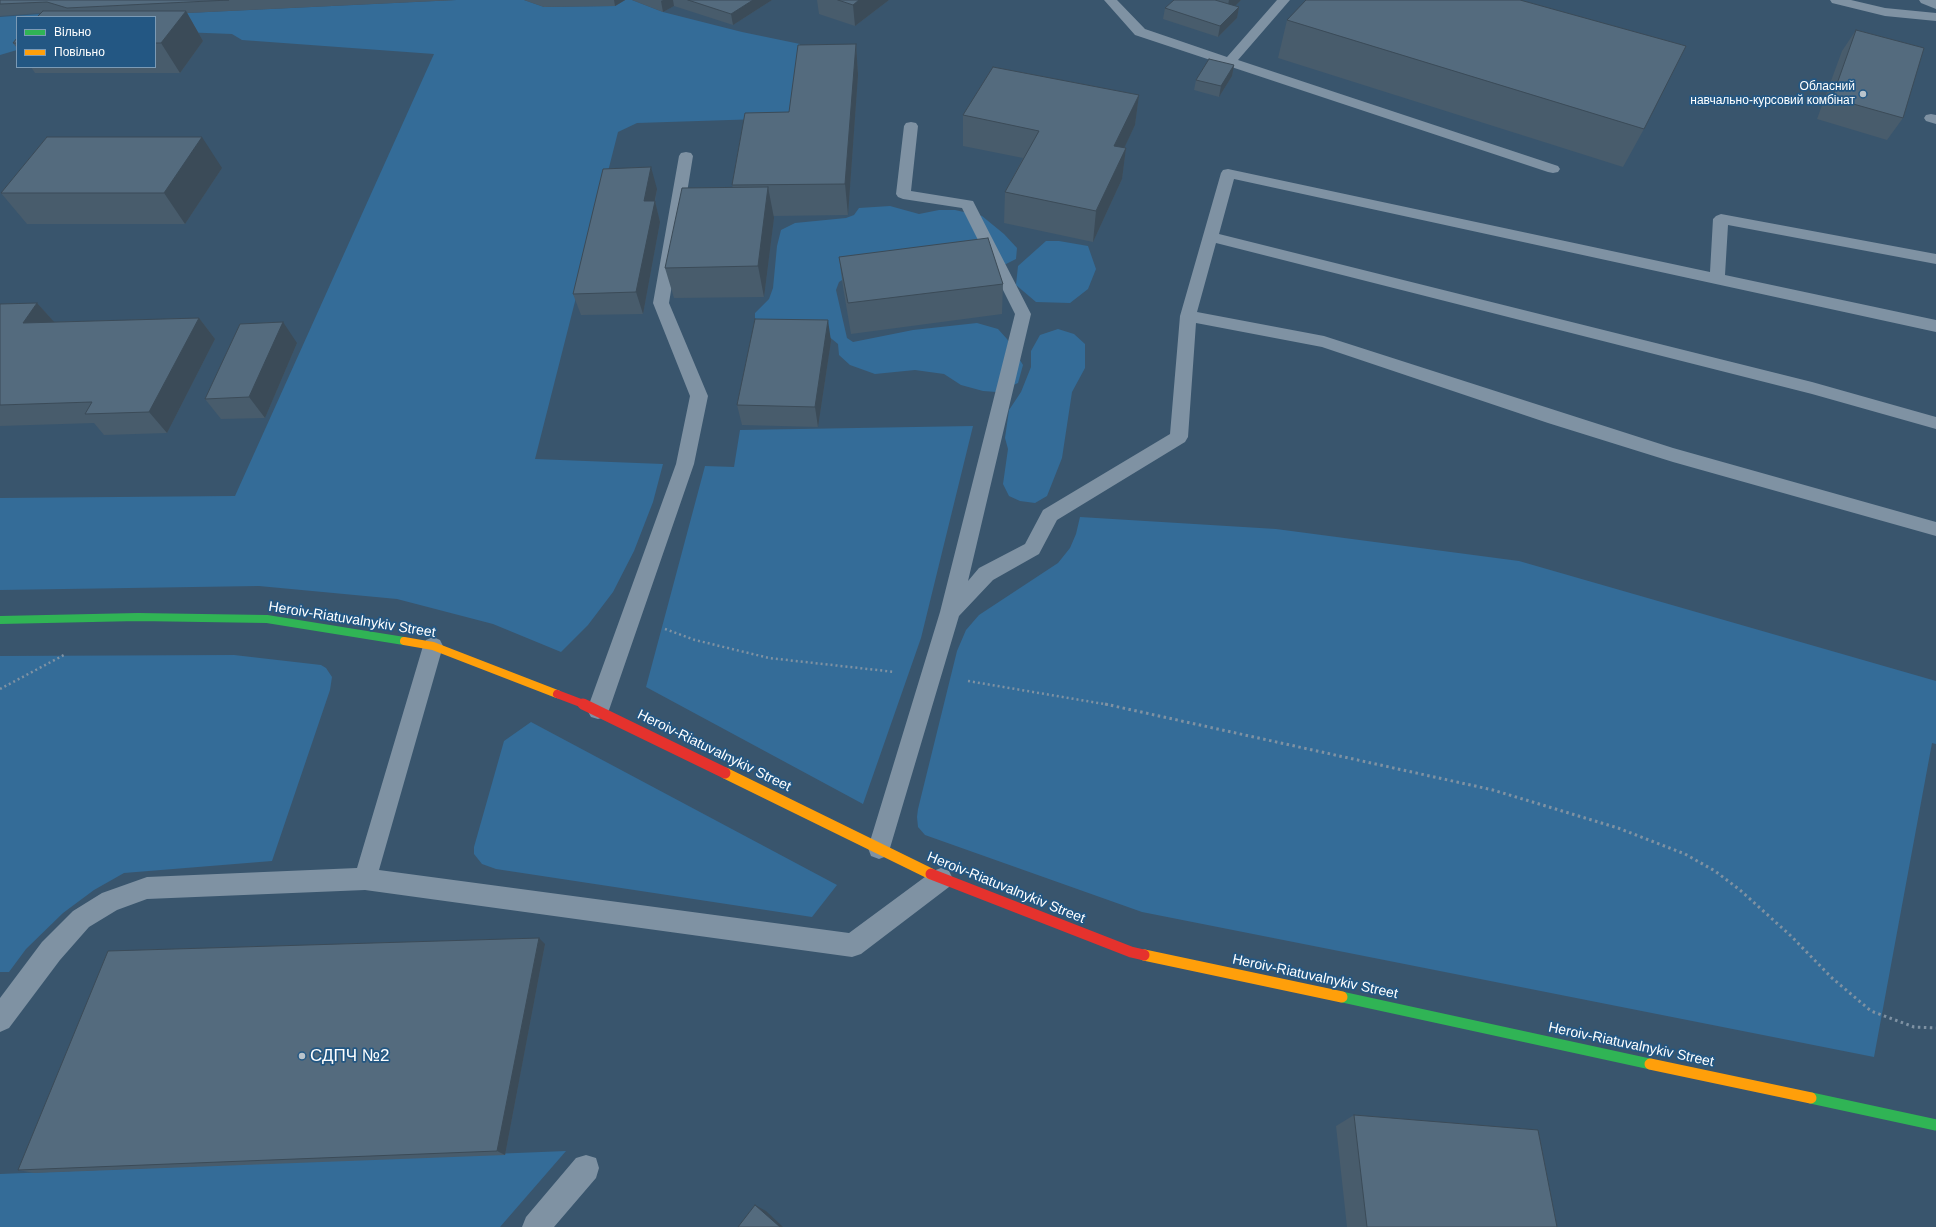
<!DOCTYPE html>
<html>
<head>
<meta charset="utf-8">
<style>
  body { margin:0 }
  #map { position:relative; width:1936px; height:1227px; overflow:hidden; background:#39556d; font-family:Arial,sans-serif }
  canvas { display:block }
  .legend { position:absolute; left:16px; top:16px; width:140px; height:52px; box-sizing:border-box; background:#235783; border:1px solid #7b9ab5; margin:0; padding:5px 7px; list-style:none; font-size:12px; color:#fff }
  .legend li { display:flex; align-items:center; gap:8px; height:20px }
  .legend b { width:20px; border:1px solid #7b9ab5 }
</style>
</head>
<body>
<div id="map">
<canvas width="1936" height="1227"></canvas>
<ul class="legend">
<li><b style="height:5px;background:#30b455"></b>Вільно</li>
<li><b style="height:5px;background:#ff9f0a"></b>Повільно</li>
</ul>
</div>
<script>
const g = document.querySelector('canvas').getContext('2d');
g.lineJoin = 'round';
function fill(path, color) { g.fillStyle = color; g.fill(path, 'evenodd'); }
const toPath = rows => new Path2D(rows.map(r => 'M' + r).join(''));
function stroke(path, color, width, dash) { g.strokeStyle = color; g.lineWidth = width; g.lineCap = dash ? 'butt' : 'round'; g.setLineDash(dash || []); g.stroke(path); }
function label(font, color, halo, rows, align = 'center') {
  g.font = font + ' Arial,sans-serif'; g.lineWidth = 3.5; g.setLineDash([]); g.textBaseline = 'middle'; g.strokeStyle = halo; g.fillStyle = color; for (const [text, x, y, turn = 0] of rows) {
    g.save(); g.translate(x, y); g.rotate((+turn || 0) * Math.PI / 180); g.textAlign = isNaN(turn) ? turn : align; if (halo) g.strokeText(text, 0, 0); g.fillText(text, 0, 0); g.restore();
  }
}
fill(toPath([
  [456,0,524,0,544,7,615,6,625,0,632,0,663,12,742,32,800,44,791,118,637,123,618,132,535,459,663,464,653,502,634,551,613,592,588,625,561,652,493,624,397,599,259,586,0,590,0,498,235,496,434,54,242,40,232,34,155,31,155,17,105,17],
  [54,13,69,17,17,17,17,50,0,55,0,17],
  [890,206,919,214,939,210,955,210,982,216,1004,234,1017,248,1016,259,1006,264,983,264,856,271,839,282,836,290,847,338,853,342,913,330,977,323,998,329,1007,339,1023,365,1018,383,997,392,983,391,961,385,944,374,915,370,875,374,850,365,839,355,838,344,827,335,755,326,755,313,769,299,773,288,777,246,781,230,795,223,846,218,854,215,859,208],
  [1046,241,1059,241,1088,246,1096,269,1088,289,1070,303,1036,302,1016,285,1018,266],
  [1058,329,1074,334,1085,344,1085,368,1072,392,1062,458,1047,496,1035,503,1020,501,1009,496,1003,484,1008,449,1005,438,1009,410,1021,392,1031,367,1031,351,1040,335],
  [973,426,921,638,863,804,646,687,705,466,734,467,740,430],
  [1080,517,1276,529,1519,561,1936,681,1936,744,1932,743,1874,1057,1142,912,925,835,918,827,917,817,918,809,957,651,966,630,979,615,1058,563,1070,548,1076,534],
  [234,655,321,665,326,668,332,677,330,690,272,861,124,873,94,890,63,913,26,949,9,972,0,972,0,656],
  [531,722,837,885,812,917,496,869,482,864,474,854,474,847,504,741],
  [566,1151,500,1227,0,1227,0,1174]
]), '#346c98');
stroke(toPath([
  [665,629,695,640,769,658,895,672],
  [968,681,1110,705],
  [0,689,64,655]
]), '#7f92a3', 2.5, [2, 3]);
stroke(toPath([
  [1105,704,1493,790,1618,828,1685,854,1715,871,1740,890,1791,936,1832,978,1871,1011,1914,1027,1936,1028]
]), '#7f92a3', 3, [2.5, 3.5]);
fill(toPath([
  [1104,0,1117,0,1145,29,1227,57,1277,0,1290,0,1238,60,1558,166,1560,169,1558,172,1553,173,1548,172,1135,35,1104,0],
  [1830,0,1851,0,1885,8,1936,13,1936,21,1885,16,1832,3,1830,0],
  [1919,0,1936,0,1936,9,1921,3,1919,0],
  [1931,114,1936,115,1936,124,1926,121,1924,118,1926,115,1931,114],
  [911,122,916,123,918,126,911,191,973,201,1031,314,968,581,979,568,1025,544,1043,510,1170,434,1180,316,1221,173,1223,170,1228,169,1710,272,1713,219,1716,216,1721,214,1936,254,1936,264,1728,225,1725,275,1936,320,1936,332,1234,179,1219,234,1812,382,1936,417,1936,429,1812,394,1216,243,1197,312,1324,336,1673,448,1936,522,1936,536,1673,462,1548,423,1322,347,1196,323,1188,437,1185,442,1057,520,1039,554,993,580,959,616,890,848,887,856,879,859,871,856,868,848,940,612,1015,314,962,208,903,199,898,197,896,194,904,126,906,123,911,122],
  [686,152,691,153,693,156,669,303,708,396,694,464,609,710,605,717,598,719,591,717,587,710,676,464,690,396,653,303,679,156,681,153,686,152],
  [433,637,440,640,443,646,379,870,849,933,933,871,941,868,949,871,953,879,949,887,861,954,852,957,365,890,147,899,117,910,89,927,60,960,9,1028,0,1032,0,998,42,942,73,911,102,893,147,877,357,868,423,646,426,640,433,637],
  [586,1155,596,1158,599,1168,596,1178,554,1227,522,1227,526,1217,576,1158,586,1155]
]), '#7f92a3');
stroke(toPath([
  [0,620,138,617,267,619,404,641]
]), '#30b455', 8);
stroke(toPath([
  [1342,997,1650,1064],
  [1811,1098,1936,1125]
]), '#30b455', 11);
stroke(toPath([
  [404,641,433,646,557,694]
]), '#ff9f0a', 8);
stroke(toPath([
  [725,773,931,874],
  [1144,955,1342,997],
  [1650,1064,1811,1098]
]), '#ff9f0a', 11);
stroke(toPath([
  [557,694,586,705]
]), '#e5322d', 8);
stroke(toPath([
  [583,704,725,773],
  [931,874,1131,952,1144,955]
]), '#e5322d', 11);
fill(toPath([
  [0,0,456,0,187,13,203,41,180,73,35,73,31,67,155,67,155,17,40,13,0,16],
  [524,0,625,0,615,6,544,7],
  [632,0,772,0,733,25,674,6,663,12],
  [817,0,889,0,855,26,819,14],
  [1174,0,1241,0,1235,6,1239,7,1237,18,1218,37,1163,19,1165,8],
  [1287,20,1644,129,1623,167,1278,58],
  [1856,30,1903,118,1887,140,1817,119,1842,51],
  [17,38,17,48,13,43],
  [856,44,858,75,848,215,773,216,774,218,764,297,674,298,665,268,733,188,732,185,789,112],
  [1234,65,1232,76,1219,97,1194,90,1196,80],
  [1139,95,1135,125,1124,148,1126,148,1122,179,1093,242,1004,223,1005,192,1023,158,963,146,963,115],
  [222,168,185,224,27,224,1,193],
  [657,189,655,201,660,222,643,314,581,315,573,294],
  [839,257,1003,284,1002,314,851,334,843,287],
  [37,303,54,322,199,318,215,339,167,433,104,435,94,423,0,426,0,304],
  [831,341,818,427,742,425,737,405],
  [297,343,265,418,221,419,205,399],
  [545,944,505,1155,34,1173,18,1170],
  [1354,1115,1557,1227,1347,1227,1336,1126]
]), '#485c6c');
fill(toPath([
  [614,0,625,0,615,6],
  [663,0,673,0,674,6,663,12,661,1],
  [753,0,772,0,733,25,731,14],
  [859,0,889,0,855,26,853,5],
  [1229,0,1241,0,1226,15],
  [1239,7,1237,18,1218,37,1220,26],
  [186,11,203,41,180,73,161,43],
  [856,44,858,75,848,215,845,184],
  [1234,65,1232,76,1219,97,1221,86],
  [1139,95,1135,125,1111,176,1114,146],
  [202,137,222,168,185,224,164,193],
  [1126,148,1122,179,1093,242,1096,211],
  [651,167,657,189,652,214,655,201,660,222,643,314,636,292,644,201],
  [768,187,774,218,764,297,758,266],
  [37,303,56,324,23,323],
  [199,318,215,339,167,433,149,412],
  [828,320,831,341,818,427,815,407],
  [283,322,297,343,265,418,249,397],
  [539,938,545,944,505,1155,497,1151],
  [755,1205,766,1211,783,1227,780,1227]
]), '#3b4b58');
const building = toPath([
  [0,0,229,0,67,8,47,2,0,4,0,0],
  [688,0,753,0,731,14,688,0],
  [838,0,859,0,853,5,838,0],
  [1174,0,1215,0,1239,7,1220,26,1165,8,1174,0],
  [1306,0,1520,0,1686,46,1644,129,1287,20,1306,0],
  [43,11,186,11,161,43,155,43,155,17,37,17,43,11],
  [1856,30,1924,48,1903,118,1832,98,1856,30],
  [17,38,17,43,13,43,17,38],
  [856,44,845,184,732,185,745,113,789,112,798,45,856,44],
  [1209,59,1234,65,1221,86,1196,80,1209,59],
  [993,67,1139,95,1114,146,1126,148,1096,211,1005,192,1039,131,963,115,993,67],
  [47,137,202,137,164,193,1,193,47,137],
  [651,167,644,201,655,201,636,292,573,294,603,169,651,167],
  [768,187,758,266,665,268,682,188,768,187],
  [988,238,1003,284,848,303,839,257,988,238],
  [37,303,23,323,199,318,149,412,85,414,92,402,0,405,0,304,37,303],
  [755,319,828,320,815,407,737,405,755,319],
  [283,322,249,397,205,399,240,324,283,322],
  [539,938,497,1151,18,1170,108,951,539,938],
  [1354,1115,1538,1130,1557,1227,1367,1227,1354,1115],
  [755,1205,780,1227,738,1227,755,1205]
]);
fill(building, '#546b7e');
stroke(building, '#3b4b58', 1);
for (const [x, y, r, color] of [
  [1863,94,4,"#bac4cc"],
  [302,1056,4,"#bac4cc"]
]) { const dot = new Path2D(); dot.arc(x, y, r, 0, 2 * Math.PI); g.fillStyle = color; g.fill(dot); stroke(dot, '#235783', 1.5); }
label('12px', '#fff', '#235783', [
  ["Обласний",1855,87],
  ["навчально-курсовий комбінат",1855,101]
], 'right');
label('14px', '#fff', '#235783', [
  ["Heroiv-Riatuvalnykiv Street",352,620,9],
  ["Heroiv-Riatuvalnykiv Street",714,751,26],
  ["Heroiv-Riatuvalnykiv Street",1006,888,22],
  ["Heroiv-Riatuvalnykiv Street",1315,977,12],
  ["Heroiv-Riatuvalnykiv Street",1631,1045,12]
]);
label('17px', '#fff', '#235783', [
  ["СДПЧ №2",310,1056]
], 'left');
</script>
</body>
</html>
